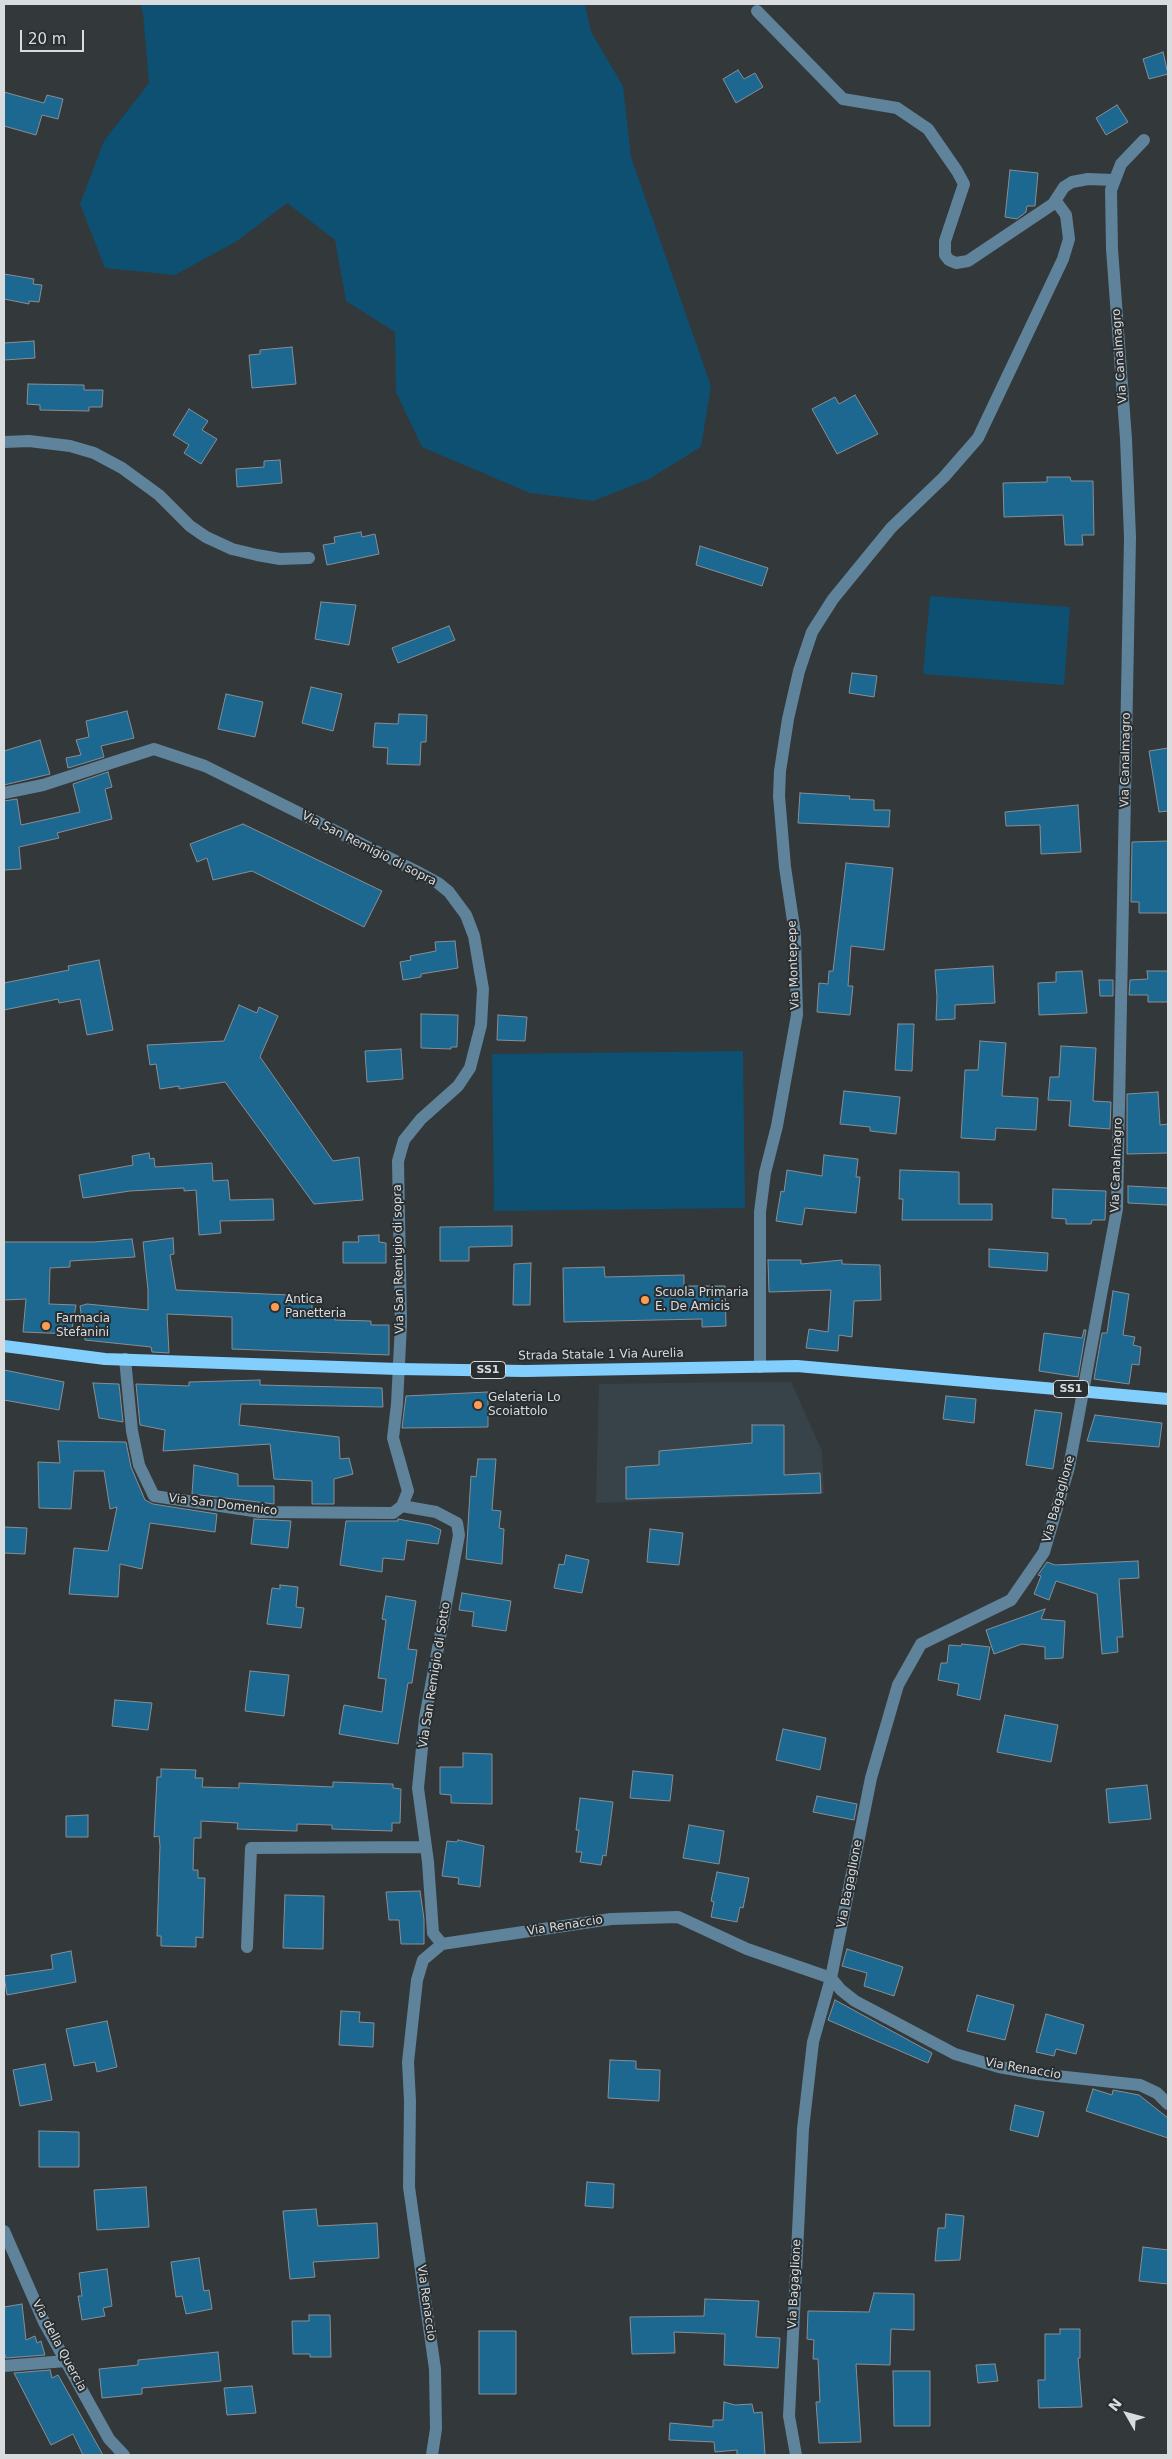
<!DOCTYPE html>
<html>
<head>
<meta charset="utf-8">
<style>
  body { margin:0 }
  #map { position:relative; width:1172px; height:2459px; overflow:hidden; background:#33383b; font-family:"DejaVu Sans",sans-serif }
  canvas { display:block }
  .frame { position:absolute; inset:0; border:5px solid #d9dcde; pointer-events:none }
  .north { position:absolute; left:1102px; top:2389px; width:50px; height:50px; -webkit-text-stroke:4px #292e30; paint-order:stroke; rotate:308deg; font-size:14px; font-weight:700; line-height:20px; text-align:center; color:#d9dcde }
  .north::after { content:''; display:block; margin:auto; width:18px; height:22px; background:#d9dcde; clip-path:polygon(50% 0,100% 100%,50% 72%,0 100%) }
  .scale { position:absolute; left:20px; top:30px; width:64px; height:22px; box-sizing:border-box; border:2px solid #d9dcde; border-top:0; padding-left:6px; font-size:15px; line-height:18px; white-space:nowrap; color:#d9dcde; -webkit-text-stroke:4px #292e30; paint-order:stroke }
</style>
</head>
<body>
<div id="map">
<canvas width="1172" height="2459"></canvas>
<div class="frame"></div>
<div class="north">N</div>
<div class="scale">20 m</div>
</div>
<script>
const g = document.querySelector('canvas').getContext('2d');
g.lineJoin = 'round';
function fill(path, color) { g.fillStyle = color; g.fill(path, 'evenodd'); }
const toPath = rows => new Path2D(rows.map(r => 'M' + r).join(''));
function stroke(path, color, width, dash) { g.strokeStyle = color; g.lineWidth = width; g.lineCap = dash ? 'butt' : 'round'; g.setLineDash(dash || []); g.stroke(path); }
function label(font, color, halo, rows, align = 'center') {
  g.font = font + ' "DejaVu Sans",sans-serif'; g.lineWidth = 4; g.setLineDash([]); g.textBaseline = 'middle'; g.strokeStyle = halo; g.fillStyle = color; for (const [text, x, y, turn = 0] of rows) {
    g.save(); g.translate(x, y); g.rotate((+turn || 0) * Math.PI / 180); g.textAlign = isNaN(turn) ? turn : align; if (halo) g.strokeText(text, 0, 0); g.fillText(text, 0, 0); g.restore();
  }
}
fill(toPath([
  [729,1382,791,1382,822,1451,824,1494,596,1503,599,1384]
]), '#384349');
fill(toPath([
  [140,4,585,4,591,32,623,86,631,157,711,386,701,447,649,479,593,501,530,493,422,447,396,392,395,332,346,301,335,240,287,203,237,241,175,275,105,268,80,204,104,141,149,83,143,13],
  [930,596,1070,607,1064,685,923,674],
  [743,1051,745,1208,494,1211,492,1054]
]), '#0d5072');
const building = toPath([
  [1163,52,1168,74,1149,79,1143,59,1163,52],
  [738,70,744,79,755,73,763,87,736,103,723,79,738,70],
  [4,92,44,103,47,95,63,99,58,119,42,115,36,135,4,126,4,92],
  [1117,105,1128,122,1106,135,1096,118,1117,105],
  [1010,170,1038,173,1035,206,1027,206,1026,212,1017,219,1005,217,1010,170],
  [4,274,34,279,33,284,42,285,39,302,29,301,29,304,4,299,4,274],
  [34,341,35,358,4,360,4,343,34,341],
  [292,347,296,384,252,388,249,355,260,354,260,350,292,347],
  [28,384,84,385,84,390,103,390,102,407,89,407,89,411,40,410,40,405,27,404,28,384],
  [855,395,878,434,837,454,812,409,835,397,839,404,855,395],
  [189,409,208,421,202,430,217,439,201,464,184,453,189,445,173,435,189,409],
  [280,460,282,483,237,487,236,469,264,467,264,461,280,460],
  [1047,477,1070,477,1071,481,1093,481,1094,535,1082,535,1083,545,1065,545,1063,515,1004,517,1003,483,1047,482,1047,477],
  [361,532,362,537,375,534,379,554,327,565,323,545,335,543,334,537,361,532],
  [700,546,768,568,762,586,696,565,700,546],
  [321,602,356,605,349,645,315,639,321,602],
  [449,626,455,640,398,663,392,648,449,626],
  [852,673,877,676,874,697,849,693,852,673],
  [311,687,342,694,333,731,302,723,311,687],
  [226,694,263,702,255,737,218,729,226,694],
  [127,711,134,738,101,746,104,757,68,768,66,758,81,755,76,740,89,737,86,721,127,711],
  [399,714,427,715,426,742,421,742,420,765,387,764,388,748,373,747,375,723,398,724,399,714],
  [40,740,50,774,4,785,4,751,40,740],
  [1168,748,1168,811,1159,812,1149,751,1168,748],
  [108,772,112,787,105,789,112,819,57,833,59,838,19,847,21,869,4,870,4,801,17,799,21,825,80,812,73,784,108,772],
  [800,793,850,796,849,799,874,800,874,810,890,810,889,827,798,823,800,793],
  [1078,805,1081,852,1041,854,1040,825,1006,826,1005,812,1078,805],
  [243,824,382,891,364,927,252,871,213,880,207,858,197,862,190,844,243,824],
  [1168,841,1168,913,1139,913,1139,902,1131,902,1132,842,1168,841],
  [846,863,893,868,884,950,851,946,848,986,853,986,850,1015,817,1012,819,983,828,984,829,971,833,971,846,863],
  [455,941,458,968,421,974,421,977,403,980,400,962,411,960,410,956,436,951,435,942,455,941],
  [99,960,113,1030,87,1035,80,999,59,1003,58,999,4,1010,4,983,69,970,68,966,99,960],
  [993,966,995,1003,955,1005,955,1019,936,1020,937,997,935,970,993,966],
  [1082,971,1087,1013,1039,1015,1038,983,1056,982,1056,972,1082,971],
  [1147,971,1168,971,1168,1002,1148,1002,1148,995,1129,995,1130,980,1148,979,1147,971],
  [1099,980,1113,980,1113,996,1100,996,1099,980],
  [239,1005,257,1013,259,1007,278,1016,260,1057,333,1161,359,1157,363,1200,314,1204,225,1082,179,1089,179,1086,160,1089,156,1064,150,1065,147,1045,224,1041,239,1005],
  [421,1014,458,1015,457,1047,451,1047,451,1049,421,1048,421,1014],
  [498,1015,527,1017,525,1041,497,1040,498,1015],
  [898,1024,914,1024,912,1071,895,1070,898,1024],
  [980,1041,1006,1043,1002,1096,1038,1098,1036,1130,996,1128,995,1140,961,1138,965,1070,978,1070,980,1041],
  [1061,1046,1096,1048,1093,1101,1111,1102,1110,1129,1069,1126,1071,1101,1048,1100,1050,1077,1059,1077,1061,1046],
  [401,1049,403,1079,367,1082,365,1051,401,1049],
  [844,1091,900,1097,896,1134,870,1131,870,1127,840,1124,844,1091],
  [1158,1092,1160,1125,1168,1124,1168,1153,1127,1154,1127,1094,1158,1092],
  [149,1153,150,1159,154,1158,155,1167,212,1163,213,1181,228,1180,230,1200,273,1199,274,1220,220,1221,221,1233,199,1235,196,1190,184,1191,184,1188,130,1191,83,1198,79,1175,133,1165,132,1156,149,1153],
  [824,1155,858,1159,856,1177,860,1177,856,1213,805,1208,802,1225,776,1221,781,1191,784,1192,787,1170,822,1176,824,1155],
  [900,1170,959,1172,959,1204,992,1204,992,1220,902,1220,903,1199,899,1199,900,1170],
  [1128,1186,1168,1188,1168,1205,1128,1203,1128,1186],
  [1053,1189,1106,1191,1105,1220,1092,1220,1091,1224,1066,1224,1066,1219,1052,1218,1053,1189],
  [512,1226,512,1246,469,1247,469,1261,440,1261,440,1227,512,1226],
  [379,1235,379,1242,386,1243,386,1263,343,1263,343,1242,359,1242,358,1236,379,1235],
  [173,1238,174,1254,170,1255,176,1290,312,1296,312,1313,335,1314,335,1320,371,1321,371,1325,389,1325,389,1355,232,1349,232,1317,167,1314,169,1353,152,1352,151,1347,85,1340,80,1306,87,1304,148,1310,148,1290,143,1242,173,1238],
  [132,1239,135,1257,70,1261,70,1267,50,1268,49,1304,76,1305,71,1334,23,1332,26,1299,4,1300,4,1242,94,1242,132,1239],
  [989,1249,1048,1253,1047,1271,989,1267,989,1249],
  [768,1260,801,1260,801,1264,842,1260,842,1264,880,1265,881,1300,854,1301,852,1337,839,1335,838,1351,806,1348,809,1329,828,1332,831,1290,769,1292,768,1260],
  [531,1263,530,1305,513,1305,514,1264,531,1263],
  [604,1267,605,1277,684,1275,684,1286,725,1286,726,1326,702,1327,702,1319,564,1322,563,1268,604,1267],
  [1113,1291,1129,1294,1123,1335,1135,1337,1133,1345,1141,1347,1139,1365,1132,1364,1129,1384,1094,1379,1102,1333,1107,1333,1113,1291],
  [1084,1330,1086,1330,1078,1377,1039,1371,1044,1333,1082,1338,1084,1330],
  [4,1370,64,1382,59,1410,4,1400,4,1370],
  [260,1380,260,1385,382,1388,383,1407,241,1404,239,1425,339,1437,340,1459,349,1458,353,1474,334,1479,334,1504,312,1504,312,1481,274,1479,270,1444,163,1451,165,1430,140,1425,136,1384,189,1386,189,1382,260,1380],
  [93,1383,119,1384,123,1422,99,1418,93,1383],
  [488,1392,488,1427,402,1428,406,1396,488,1392],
  [946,1396,976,1399,974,1423,943,1419,946,1396],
  [1035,1410,1062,1413,1053,1469,1026,1465,1035,1410],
  [1095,1415,1162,1423,1159,1447,1087,1441,1095,1415],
  [752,1425,784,1425,784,1475,820,1473,821,1493,626,1499,626,1467,659,1465,659,1451,752,1443,752,1425],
  [58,1441,126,1442,131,1467,145,1500,153,1504,217,1514,215,1532,150,1523,142,1569,120,1564,118,1597,69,1594,74,1548,108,1551,117,1507,110,1509,104,1471,74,1471,71,1509,39,1508,38,1462,60,1463,58,1441],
  [478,1459,496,1459,492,1510,501,1511,499,1528,504,1529,502,1564,466,1559,471,1476,476,1477,478,1459],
  [194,1465,238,1474,238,1486,274,1486,274,1504,192,1494,194,1465],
  [254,1519,291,1521,288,1548,251,1544,254,1519],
  [398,1519,430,1525,441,1530,438,1544,407,1540,404,1560,383,1558,382,1572,340,1565,346,1521,398,1521,398,1519],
  [4,1527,27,1528,25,1554,4,1553,4,1527],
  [650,1529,683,1533,679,1565,647,1562,650,1529],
  [566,1555,589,1560,582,1593,554,1588,559,1564,564,1565,566,1555],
  [1138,1561,1139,1578,1119,1579,1123,1637,1117,1637,1118,1652,1102,1654,1097,1594,1056,1581,1049,1600,1034,1594,1041,1576,1038,1575,1047,1562,1055,1565,1138,1561],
  [280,1585,298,1587,296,1607,304,1608,301,1628,267,1624,272,1588,280,1589,280,1585],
  [462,1593,511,1601,506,1631,472,1626,474,1612,459,1610,462,1593],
  [386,1596,416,1601,408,1649,417,1650,412,1683,408,1683,398,1744,339,1734,344,1705,382,1712,386,1679,378,1678,386,1620,382,1619,386,1596],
  [1045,1609,1041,1619,1065,1621,1063,1658,1045,1659,1045,1647,1022,1644,994,1654,986,1630,1045,1609],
  [962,1644,990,1647,980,1700,957,1695,959,1684,938,1680,941,1663,947,1663,949,1645,961,1646,962,1644],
  [250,1671,289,1675,284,1716,245,1711,250,1671],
  [115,1700,152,1703,148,1730,112,1726,115,1700],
  [1005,1715,1058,1725,1051,1762,997,1752,1005,1715],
  [783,1729,826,1738,820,1770,776,1760,783,1729],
  [463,1753,492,1754,492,1804,451,1803,451,1795,440,1794,440,1767,463,1767,463,1753],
  [161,1769,196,1770,195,1778,203,1778,202,1787,239,1788,239,1783,333,1787,333,1782,393,1784,393,1788,401,1789,400,1823,392,1823,392,1831,332,1829,332,1825,297,1824,297,1831,237,1829,238,1823,201,1821,201,1838,194,1838,193,1870,198,1870,198,1878,205,1878,203,1938,196,1937,196,1947,161,1946,161,1936,157,1936,160,1846,159,1836,154,1837,157,1777,161,1777,161,1769],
  [633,1771,673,1775,670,1801,630,1798,633,1771],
  [1147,1785,1151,1819,1109,1823,1106,1789,1147,1785],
  [817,1796,857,1804,854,1820,813,1812,817,1796],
  [580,1798,613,1802,606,1856,603,1855,601,1865,580,1862,582,1852,576,1852,579,1830,576,1830,580,1798],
  [88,1815,88,1837,66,1837,66,1816,88,1815],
  [689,1825,724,1831,719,1864,683,1858,689,1825],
  [458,1840,484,1846,480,1887,458,1884,459,1878,442,1876,447,1841,457,1842,458,1840],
  [717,1872,749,1878,743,1908,740,1907,737,1922,711,1917,714,1902,711,1901,717,1872],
  [420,1891,424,1919,424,1944,401,1944,399,1920,389,1920,386,1892,420,1891],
  [285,1895,324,1896,323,1949,283,1948,285,1895],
  [847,1949,903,1967,894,1996,864,1986,867,1973,842,1966,847,1949],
  [71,1951,76,1982,7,1995,4,1976,53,1969,51,1955,71,1951],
  [977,1995,1014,2005,1005,2040,967,2031,977,1995],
  [835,2000,932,2053,928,2063,828,2020,835,2000],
  [341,2011,360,2012,359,2022,374,2023,373,2047,339,2045,341,2011],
  [1046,2014,1084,2025,1076,2054,1056,2049,1054,2056,1036,2052,1046,2014],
  [107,2021,117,2067,97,2072,95,2062,74,2066,66,2029,107,2021],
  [610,2060,636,2061,636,2069,660,2070,659,2101,608,2098,610,2060],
  [45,2064,52,2100,20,2106,13,2070,45,2064],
  [1093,2089,1112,2095,1113,2090,1139,2095,1168,2118,1168,2138,1086,2111,1093,2089],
  [1015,2105,1044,2112,1038,2137,1010,2130,1015,2105],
  [39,2131,79,2132,79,2167,39,2167,39,2131],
  [587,2182,614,2184,613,2208,585,2206,587,2182],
  [146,2187,149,2227,97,2230,94,2190,146,2187],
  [316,2209,318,2226,377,2223,379,2258,313,2262,315,2277,290,2279,283,2211,316,2209],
  [946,2214,964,2216,960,2260,935,2261,938,2228,945,2228,946,2214],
  [1143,2247,1168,2250,1168,2284,1139,2281,1143,2247],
  [199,2258,204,2291,209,2290,212,2309,186,2314,182,2296,176,2297,171,2262,199,2258],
  [107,2269,112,2306,103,2308,105,2316,82,2320,78,2296,82,2296,79,2273,107,2269],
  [874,2293,914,2294,914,2330,891,2329,890,2365,856,2364,861,2442,819,2443,816,2402,820,2402,818,2359,813,2359,814,2340,807,2339,808,2311,869,2312,874,2293],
  [705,2299,759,2301,756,2337,780,2338,778,2368,724,2365,725,2334,674,2332,675,2353,632,2354,630,2317,704,2316,705,2299],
  [22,2304,26,2340,35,2336,37,2343,41,2341,45,2355,6,2358,4,2353,4,2307,22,2304],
  [309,2315,330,2315,331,2357,310,2357,310,2354,293,2354,292,2321,309,2321,309,2315],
  [1060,2329,1080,2329,1080,2358,1078,2358,1082,2407,1039,2408,1038,2380,1045,2380,1045,2334,1060,2334,1060,2329],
  [479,2331,516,2331,516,2394,479,2394,479,2331],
  [218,2352,221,2381,142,2388,142,2394,102,2398,99,2369,138,2365,138,2360,218,2352],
  [995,2364,998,2381,978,2383,976,2365,995,2364],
  [50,2370,52,2378,58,2375,103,2455,83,2455,73,2434,51,2445,14,2373,50,2370],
  [893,2371,930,2371,930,2426,894,2426,893,2371],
  [252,2386,256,2413,227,2415,224,2388,252,2386],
  [724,2402,735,2405,752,2404,754,2413,762,2412,765,2455,737,2455,737,2450,715,2452,714,2442,669,2440,670,2423,713,2427,713,2420,723,2420,724,2402]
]);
fill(building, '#1c6890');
stroke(building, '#898e92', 1);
stroke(toPath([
  [757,11,843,99,897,108,928,129,957,171,964,184,945,241,945,255,949,260,956,263,968,261,1053,204,1058,204,1066,215,1069,239,1063,259,978,438,944,477,891,528,833,599,812,632,799,671,788,719,780,771,779,796,785,867,795,934,797,1015,777,1126,765,1173,760,1212,760,1367],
  [1053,204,1064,187,1072,182,1088,179,1113,180],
  [4,442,29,441,70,446,94,453,122,468,159,495,190,526,206,537,232,549,257,555,280,559,309,558],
  [4,793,43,785,154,749,205,766,416,871,438,883,449,892,466,915,474,936,483,989,481,1025,470,1068,458,1086,421,1119,404,1140,398,1161,401,1324,397,1404,393,1438,408,1491,402,1506],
  [125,1359,132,1431,139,1465,154,1496,260,1512,393,1513,402,1506],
  [402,1506,436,1512,457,1523,459,1535,425,1718,418,1788,428,1862,433,1933,442,1944],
  [247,1947,251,1848,426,1847],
  [4,2231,44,2322,109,2439,124,2455],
  [4,2366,66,2361],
  [432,2455,436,2429,435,2369,409,2187,410,2101,408,2062,417,1980,423,1960,442,1944,611,1919,678,1917,747,1949,831,1978,841,1990,855,2001,955,2054,999,2067,1038,2074,1140,2085,1157,2093,1168,2104],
  [796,2455,789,2416,803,2129,813,2042,831,1978,871,1778,898,1685,921,1644,1011,1600,1044,1552,1069,1467,1117,1209,1130,537,1126,439,1112,249,1111,190,1121,164,1144,140]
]), '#5f839a', 12);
stroke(toPath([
  [4,1346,105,1359,398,1369,525,1371,797,1366,1168,1399]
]), '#82cffe', 12);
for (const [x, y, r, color] of [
  [645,1300,5,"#fc9d53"],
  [275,1307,5,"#fc9d53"],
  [46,1326,5,"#fc9d53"],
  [478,1405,5,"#fc9d53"]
]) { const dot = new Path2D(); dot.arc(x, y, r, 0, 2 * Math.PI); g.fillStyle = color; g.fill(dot); stroke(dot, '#292e30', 2); }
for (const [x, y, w] of [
  [488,1370,35],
  [1071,1389,35]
]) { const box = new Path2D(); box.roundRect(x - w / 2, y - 8.5, w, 17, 4); g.fillStyle = '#292e30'; g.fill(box); stroke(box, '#d9dcde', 1); }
label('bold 11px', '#d9dcde', null, [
  ["SS1",488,1370],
  ["SS1",1071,1389]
]);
label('12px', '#d9dcde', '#292e30', [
  ["Via Canalmagro",1120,356,-94],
  ["Via Canalmagro",1126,760,-89],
  ["Via San Remigio di sopra",369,849,27],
  ["Via Montepepe",794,965,-92],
  ["Via Canalmagro",1117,1165,-88],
  ["Via San Remigio di sopra",399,1259,-91],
  ["Strada Statale 1 Via Aurelia",601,1355,-1],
  ["Via Bagaglione",1059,1499,-74],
  ["Via San Domenico",223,1505,7],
  ["Via San Remigio di Sotto",435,1675,-81],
  ["Via Bagaglione",850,1884,-79],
  ["Via Renaccio",565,1926,-9],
  ["Via Renaccio",1023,2069,10],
  ["Via Bagaglione",795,2284,-87],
  ["Via Renaccio",426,2303,82],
  ["Via della Quercia",59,2346,62]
]);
label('12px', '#d9dcde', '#292e30', [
  ["Scuola Primaria",655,1293],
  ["E. De Amicis",655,1307],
  ["Antica",285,1300],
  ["Panetteria",285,1314],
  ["Farmacia",56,1319],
  ["Stefanini",56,1333],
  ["Gelateria Lo",488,1398],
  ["Scoiattolo",488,1412]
], 'left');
</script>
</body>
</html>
